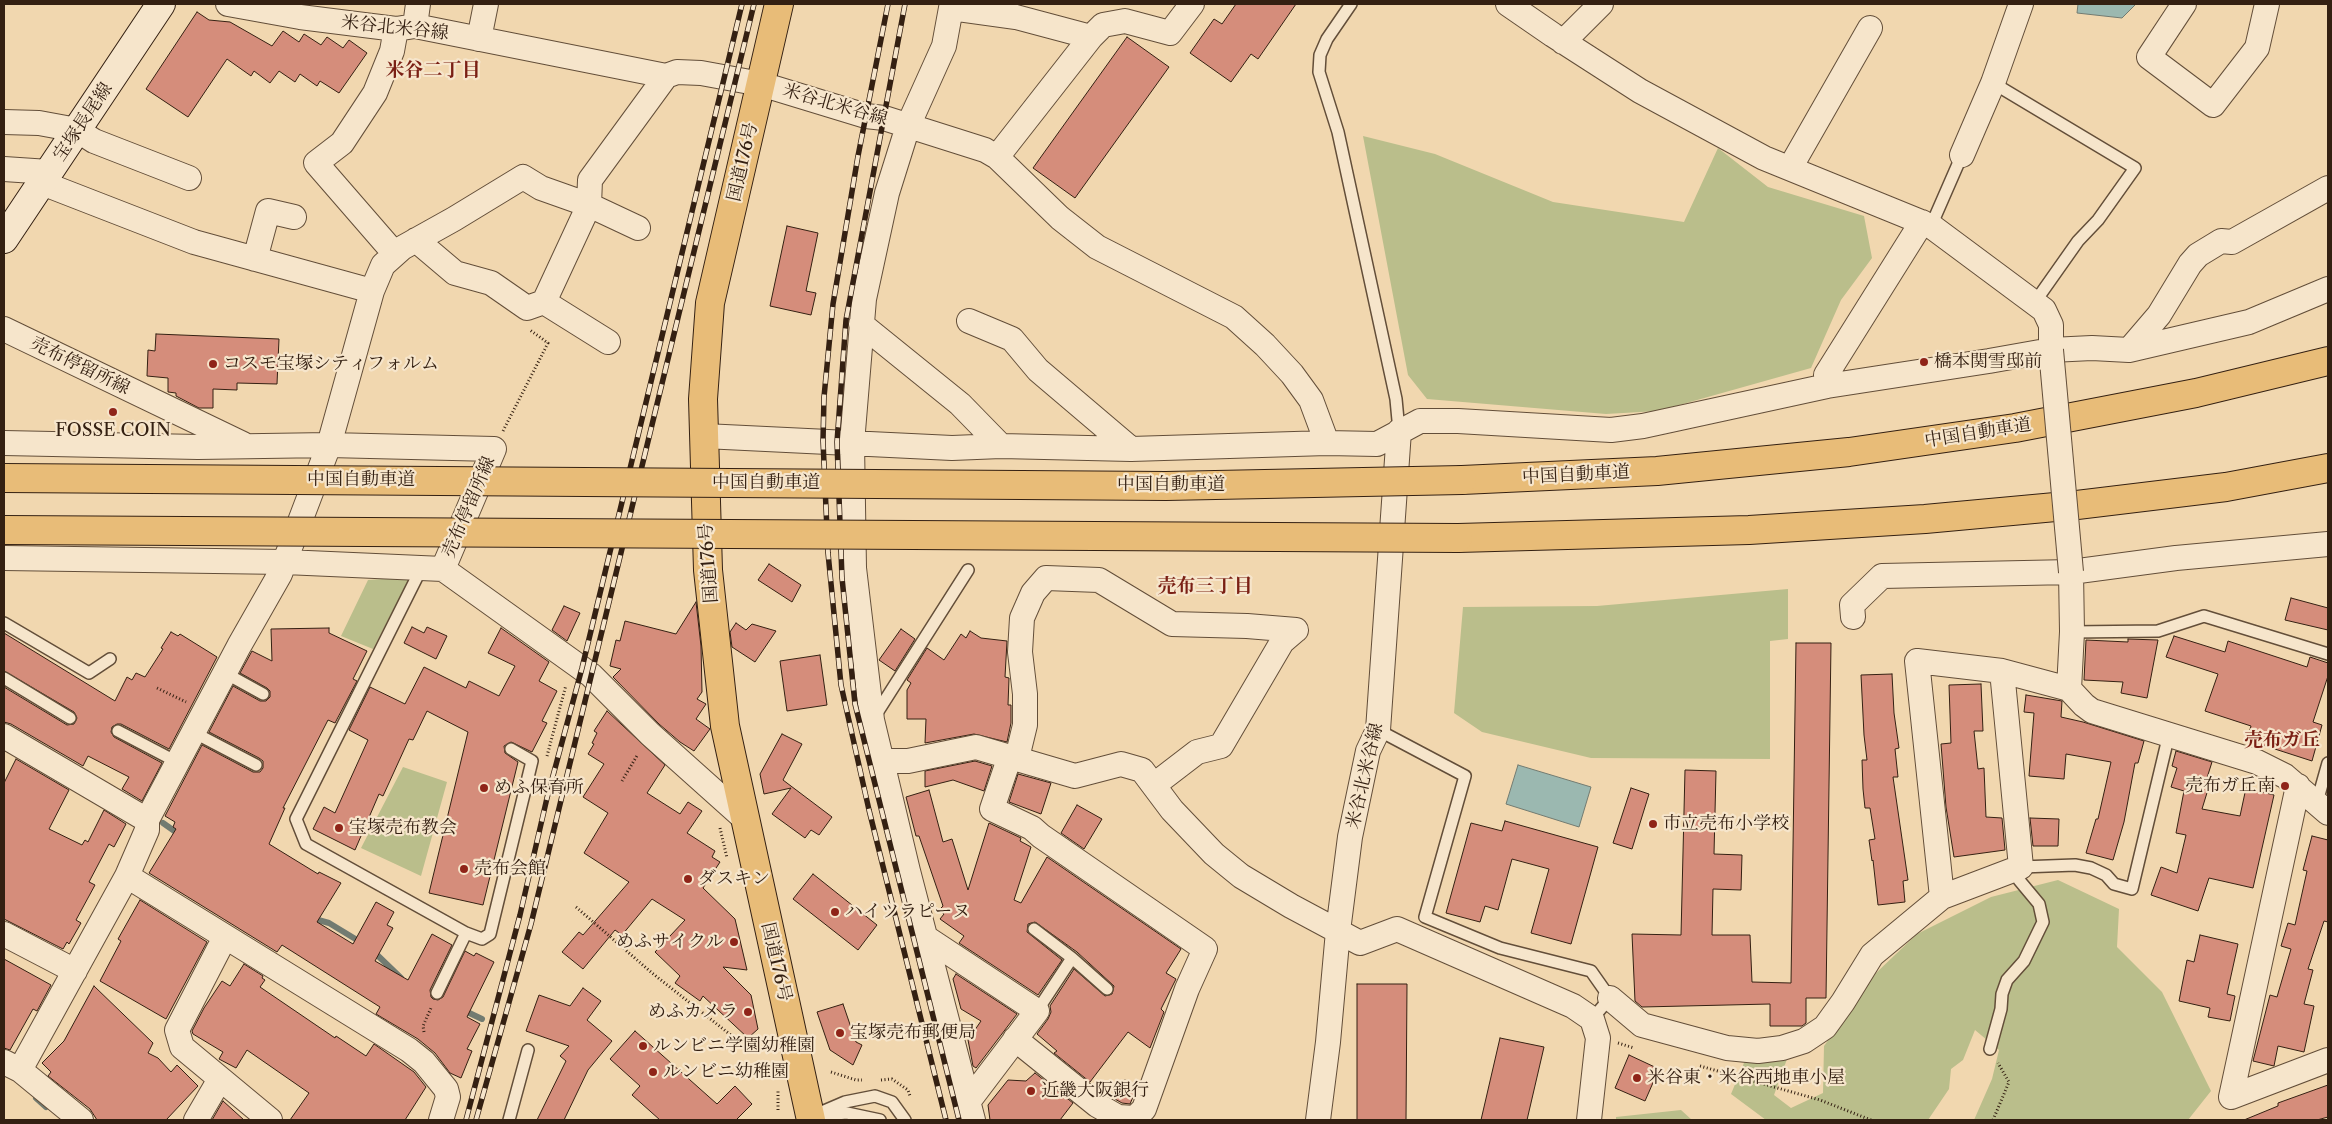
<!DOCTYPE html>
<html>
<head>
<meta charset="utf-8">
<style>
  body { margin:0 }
  #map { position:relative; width:2332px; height:1124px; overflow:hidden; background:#f1d7af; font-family:"Libre Caslon Text",serif }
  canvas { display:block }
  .frame { position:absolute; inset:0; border:5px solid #342012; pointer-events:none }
</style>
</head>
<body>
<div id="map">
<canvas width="2332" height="1124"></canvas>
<div class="frame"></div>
</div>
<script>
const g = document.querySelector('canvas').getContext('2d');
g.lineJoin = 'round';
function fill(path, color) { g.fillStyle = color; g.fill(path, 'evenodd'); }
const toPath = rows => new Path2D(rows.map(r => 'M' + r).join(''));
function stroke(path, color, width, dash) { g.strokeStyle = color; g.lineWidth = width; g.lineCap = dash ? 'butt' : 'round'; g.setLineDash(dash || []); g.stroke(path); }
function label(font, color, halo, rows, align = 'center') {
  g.font = font + ' "Libre Caslon Text","Noto Serif JP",serif'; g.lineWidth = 4.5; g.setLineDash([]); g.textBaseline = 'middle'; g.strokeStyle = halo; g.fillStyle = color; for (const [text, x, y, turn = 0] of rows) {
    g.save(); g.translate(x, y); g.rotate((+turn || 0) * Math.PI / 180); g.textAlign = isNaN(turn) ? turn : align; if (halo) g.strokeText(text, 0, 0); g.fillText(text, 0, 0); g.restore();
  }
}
fill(toPath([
  [1363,136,1435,154,1553,202,1684,222,1718,148,1768,187,1864,216,1872,258,1841,300,1811,368,1658,411,1606,414,1427,399,1408,375],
  [410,577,373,649,341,636,368,580],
  [1788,589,1788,639,1770,641,1770,759,1591,758,1482,732,1454,713,1463,607,1597,606],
  [403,767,447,782,421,876,361,848],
  [2058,880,2119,909,2117,947,2162,992,2211,1091,2188,1120,1974,1120,1992,1079,1999,1050,1975,1030,1963,1060,1951,1069,1949,1089,1928,1120,1766,1120,1731,1094,1746,1058,1787,1059,1774,1095,1791,1108,1823,1093,1824,1046,1876,973,1917,934,1991,897],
  [1681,1110,1692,1120,1616,1120,1616,1117]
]), '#babe8b');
const water = toPath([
  [2078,4,2136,4,2122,18,2077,13,2078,4],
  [1518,765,1591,787,1579,827,1506,804,1518,765]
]);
fill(water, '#9bb8b0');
stroke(water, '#727b71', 1);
stroke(toPath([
  [163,823,180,835],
  [311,918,329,923,362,943],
  [372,950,401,978],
  [463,1010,482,1019],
  [36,1098,46,1107]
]), '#727b71', 6);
const building = toPath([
  [1236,4,1296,4,1258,59,1251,54,1231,82,1190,53,1214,19,1222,24,1236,4],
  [197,12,209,20,230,22,272,46,283,31,299,42,304,34,321,45,327,37,343,48,349,40,367,53,339,93,320,81,317,86,300,74,295,82,279,71,270,83,254,71,251,76,227,59,188,117,146,89,197,12],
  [1127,37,1169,67,1075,198,1033,168,1127,37],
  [787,226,818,233,806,291,816,293,811,315,770,306,787,226],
  [156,334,279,339,277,384,237,383,237,390,213,389,213,408,199,408,176,396,176,393,168,392,168,378,147,376,148,350,155,351,156,334],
  [769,564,801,585,792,602,758,580,769,564],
  [2291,598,2328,608,2328,630,2285,620,2291,598],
  [696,602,701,646,702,692,697,699,706,704,696,719,710,729,694,751,680,742,659,724,613,677,621,669,610,666,616,640,620,641,625,621,676,634,696,602],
  [564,606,580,613,567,641,552,630,564,606],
  [736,623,746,630,752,624,776,631,755,662,732,647,730,632,736,623],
  [412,627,424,633,427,627,447,636,436,659,404,643,412,627],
  [329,628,329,633,367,651,353,679,357,681,335,723,328,720,283,808,285,808,269,844,318,874,319,872,341,883,317,922,353,944,376,902,394,912,387,925,393,928,375,961,408,980,432,934,452,945,430,990,431,997,433,999,438,1000,443,997,465,951,474,956,476,953,494,962,467,1017,480,1024,467,1049,472,1051,461,1078,450,1073,435,1053,418,1039,376,1014,380,1007,282,945,277,952,149,873,176,829,173,827,175,822,165,816,202,745,253,772,260,772,263,768,263,761,259,758,209,732,233,686,260,701,266,701,270,697,270,691,267,688,240,673,252,651,272,661,271,629,329,628],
  [501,628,549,662,539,681,557,691,542,721,547,723,532,752,511,742,504,746,505,753,518,762,483,905,429,893,468,732,427,711,413,740,409,739,383,796,379,794,355,850,313,829,324,807,335,813,368,740,349,730,370,687,405,704,424,667,466,688,469,681,499,696,515,666,488,653,501,628],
  [901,629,915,639,895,671,879,660,901,629],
  [970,631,981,638,1007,641,1005,677,1009,678,1008,705,1011,705,1011,723,1007,742,974,734,925,743,926,719,907,719,907,690,911,683,907,680,927,648,944,660,961,634,966,638,970,631],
  [171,632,178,636,180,634,217,657,169,749,121,724,117,724,112,727,111,732,114,737,162,763,142,801,122,789,129,777,88,756,83,766,11,724,4,722,4,687,67,725,74,724,77,718,74,712,4,671,4,633,115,701,127,677,132,680,136,673,145,677,163,649,161,648,171,632],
  [2174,636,2225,652,2228,641,2307,667,2310,657,2328,663,2328,676,2313,722,2322,725,2312,761,2247,740,2251,726,2205,711,2218,674,2166,657,2174,636],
  [2128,639,2158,640,2147,698,2121,693,2123,682,2084,680,2086,640,2128,642,2128,639],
  [1796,643,1831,643,1826,998,1806,998,1806,1023,1802,1026,1770,1026,1770,1004,1642,1007,1635,1001,1632,934,1681,935,1685,770,1716,771,1714,854,1742,855,1741,890,1713,889,1712,935,1750,935,1752,982,1791,983,1796,643],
  [820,655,827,705,787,711,780,661,820,655],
  [1892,674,1894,713,1899,748,1895,749,1898,777,1893,777,1908,880,1903,881,1905,902,1878,905,1873,860,1872,861,1869,840,1875,839,1870,808,1865,808,1863,789,1862,760,1867,760,1864,735,1861,675,1892,674],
  [1981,684,1983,731,1974,731,1978,769,1984,768,1986,817,2002,818,2005,850,1954,857,1946,807,1941,744,1951,743,1949,685,1981,684],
  [2026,695,2062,701,2061,717,2083,722,2144,741,2138,763,2135,763,2124,822,2113,860,2086,853,2096,819,2098,819,2111,762,2066,754,2064,779,2029,776,2034,713,2024,712,2026,695],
  [607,711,665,765,647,793,680,814,688,802,702,811,687,833,715,851,712,857,720,862,703,888,735,919,747,970,723,967,751,995,758,1029,748,1038,703,996,700,1001,675,983,680,976,655,952,685,920,652,899,622,935,615,930,583,969,562,952,579,932,583,935,629,882,584,853,608,813,583,797,604,764,588,754,594,744,592,743,597,733,594,731,607,711],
  [782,734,802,744,783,780,832,817,819,835,811,830,805,838,772,814,791,788,764,794,760,774,782,734],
  [2176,751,2212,762,2206,781,2210,783,2202,809,2240,816,2246,788,2274,795,2253,888,2209,878,2198,911,2151,895,2161,867,2177,873,2186,835,2176,833,2184,791,2171,787,2177,768,2172,766,2176,751],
  [16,759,69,790,49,829,82,845,85,840,88,842,104,810,126,824,114,847,109,844,89,882,95,885,76,920,81,923,69,944,67,942,63,949,4,919,4,783,16,759],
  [975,761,992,766,984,791,953,780,925,787,925,771,975,761],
  [1018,774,1051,783,1041,814,1009,802,1018,774],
  [1631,788,1649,794,1632,849,1613,843,1631,788],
  [929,790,943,842,952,839,968,890,989,823,1021,838,1020,841,1031,847,1014,900,1021,903,1047,857,1181,949,1166,973,1176,979,1161,1009,1164,1012,1150,1048,1128,1032,1090,1082,1054,1053,1057,1051,1037,1034,1048,1019,1051,1012,1050,1006,1074,969,1105,996,1112,994,1114,986,1077,952,1035,922,1028,924,1027,932,1062,960,1038,995,959,943,964,936,940,919,944,914,939,910,943,906,919,836,916,836,906,797,929,790],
  [1077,805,1102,819,1084,849,1061,833,1077,805],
  [2030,818,2059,819,2058,846,2033,846,2030,818],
  [1505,821,1598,847,1571,944,1531,933,1549,869,1512,859,1498,910,1485,906,1480,922,1446,913,1471,823,1502,831,1505,821],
  [2312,836,2328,840,2328,922,2324,921,2308,969,2313,970,2304,1004,2314,1006,2304,1052,2278,1046,2274,1066,2253,1061,2270,995,2277,997,2291,949,2281,946,2288,923,2295,925,2307,871,2303,870,2312,836],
  [813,874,877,925,858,950,793,899,813,874],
  [140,900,207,942,166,1019,100,981,121,941,118,939,140,900],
  [2200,935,2238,944,2227,994,2235,996,2230,1021,2208,1017,2210,1008,2179,1001,2187,960,2194,962,2200,935],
  [4,959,51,985,37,1011,33,1009,10,1050,4,1048,4,959],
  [244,964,263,976,262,978,265,980,260,987,335,1038,336,1036,366,1056,374,1044,414,1072,426,1087,405,1120,290,1120,309,1093,247,1050,236,1068,219,1059,223,1052,193,1034,192,1031,204,1008,222,981,230,986,244,964],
  [956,974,1017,1014,976,1068,973,1066,968,1040,981,1021,961,1009,953,979,956,974],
  [1357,984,1407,984,1406,1120,1357,1120,1357,984],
  [94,986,153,1043,148,1053,158,1058,171,1072,177,1065,198,1086,166,1120,97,1120,90,1109,48,1076,51,1072,42,1063,64,1041,94,986],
  [583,988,601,1001,587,1020,612,1041,588,1070,564,1120,537,1120,566,1061,560,1056,569,1046,526,1031,539,995,570,1006,583,988],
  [843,1004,856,1042,862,1045,853,1065,830,1050,817,1012,843,1004],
  [635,1031,717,1104,735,1086,752,1104,736,1120,660,1120,632,1095,640,1086,610,1059,635,1031],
  [1500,1038,1544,1047,1527,1120,1481,1120,1500,1038],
  [1629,1055,1659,1069,1645,1101,1615,1088,1629,1055],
  [1035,1073,1073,1103,1060,1120,990,1120,988,1105,1008,1080,1026,1081,1035,1073],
  [1125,1080,1136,1090,1130,1104,1122,1103,1113,1098,1125,1080],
  [2328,1085,2328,1117,2317,1120,2244,1120,2278,1106,2278,1103,2328,1085],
  [223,1101,244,1120,212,1120,223,1101]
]);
fill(building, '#d58d7b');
stroke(building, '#342012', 1);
const lane = toPath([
  [1351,4,1327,39,1320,55,1319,72,1338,132,1396,399,1399,431],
  [1993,83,2135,168,2098,220,2078,241,2035,302],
  [1931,226,1962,155],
  [422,567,296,819,306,844,466,933,482,939,490,934,532,761,511,749],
  [4,623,89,673,110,659],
  [2072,632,2158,631,2204,616,2328,654],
  [225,673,263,694],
  [4,678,70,718],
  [875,716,968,570],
  [1378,730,1465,776,1425,917,1500,948,1591,971,1610,998,1592,1019],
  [118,731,177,762],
  [193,732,256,765],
  [2317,802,2328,763],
  [1034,929,1072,958,1107,989],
  [437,993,466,933],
  [1037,1011,1072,958],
  [1990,1049,2001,1009,2002,994,2007,980,2024,961,2043,922,2039,904,2019,880,2021,867,2075,865,2091,868,2106,875,2114,884,2132,889,2169,734],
  [824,1115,847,1113,880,1120],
  [810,1117,845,1102,875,1096,892,1102,905,1120],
  [509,1120,528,1050]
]);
const street = toPath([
  [228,4,300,17,396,29,415,26,666,76,677,72,701,73,761,84,866,116,884,118,985,150,997,157,1060,218,1097,247,1234,317,1265,345,1292,374,1311,400,1327,443],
  [1508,4,1553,35,1640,91,1764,158,1931,226,2044,310,2051,325,2051,350],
  [2184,4,2149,57,2213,105,2257,48,2267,4],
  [415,26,418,4],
  [479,39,486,4],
  [1563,42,1601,4],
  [4,122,39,123,77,130,94,141,189,178],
  [1962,155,1993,83,2021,4],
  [997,157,1091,37,1103,25,1125,21,1170,33,1192,4],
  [1790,168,1870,28],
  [4,169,49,172],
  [42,183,194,242,372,291],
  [416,240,455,273,491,283,527,308,544,302,589,205,590,180,666,76],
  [395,254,316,163,342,143,375,93,392,51,396,29],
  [255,259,268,211,294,217],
  [544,302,608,342],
  [969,321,1012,339,1038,370,1131,449],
  [861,324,960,404,1001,446],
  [4,329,243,444],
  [2129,350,2159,315,2190,264,2198,255,2221,241,2232,242,2328,188],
  [1827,386,1826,375,1922,222],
  [704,436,952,448,1001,446,1131,449,1327,443,1377,444,1420,421,1458,421,1611,430,1643,426,1827,386,1989,361,2051,350,2092,348,2129,350,2249,322,2328,289],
  [4,443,198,447,329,445,494,449,443,569],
  [4,558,285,562,443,569,591,675,650,734,745,819],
  [2071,572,2072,632,2069,689,2084,705,2092,711,2257,762,2285,776,2328,813],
  [1853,617,1852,605,1882,576,2071,572,2176,558,2328,544],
  [2002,671,2021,867,1942,897,1917,661,2002,671,2069,689],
  [4,736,147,820],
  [1010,756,992,809,1032,828,1041,836,1205,949,1187,989,1144,1109,1135,1118,1118,1117,1097,1105,1015,1039],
  [1017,758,1025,725,1025,694,1020,652,1022,618,1033,593,1046,578,1099,580,1172,624,1247,626,1296,630],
  [882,761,908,761,976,747,1075,776,1121,764,1142,770,1172,810,1214,854,1241,876,1291,906,1360,943,1397,929,1573,1006,1592,1019,1598,1038,1589,1120],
  [1154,785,1197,752,1221,746,1282,642,1296,630],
  [127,876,409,1050,424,1062,446,1089,448,1097,441,1120],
  [4,934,75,971],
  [225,937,177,1030,182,1047,270,1120],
  [925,937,1037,1011,968,1102],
  [1610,998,1642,1025,1727,1048,1758,1051,1782,1048,1804,1041,1825,1027,1843,1002,1872,955,1942,897],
  [4,1062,20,1070,81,1120],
  [20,1070,127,876,147,830,147,820,239,646,280,574,329,445,372,291,383,265,402,248,454,219,523,177,541,188,589,205,638,228],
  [2231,1097,2298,786],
  [2231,1097,2328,1060],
  [196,1120,220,1079],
  [973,1120,908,871,872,720,854,568,852,443,864,299,887,193,908,126,944,46,951,8,1016,17,1091,37],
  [1318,1120,1328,1042,1338,931,1350,837,1368,751,1378,730,1399,431]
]);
const secondary = toPath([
  [4,239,161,4]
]);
const highway = toPath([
  [779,4,710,303,703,399,708,570,725,726,811,1120],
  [1462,480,1657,471,1849,452,2015,428,2196,393,2328,361],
  [1458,538,1749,530,1925,519,2077,505,2226,487,2328,468]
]);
stroke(lane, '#634e39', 14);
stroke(street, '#634e39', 26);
stroke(secondary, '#342012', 30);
stroke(highway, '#342012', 30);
stroke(toPath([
  [503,431,548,343,530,330],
  [157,688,186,702],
  [547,756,566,685],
  [622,781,638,754],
  [720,828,727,858],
  [576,907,652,973,746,1047,769,1042],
  [424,1032,423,1026,431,1008],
  [1618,1043,1634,1048],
  [1700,1066,1820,1100,1871,1120],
  [831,1072,856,1080,862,1080],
  [881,1080,892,1079,908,1090,910,1096],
  [778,1110,778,1091],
  [1993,1120,2009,1082,1998,1063]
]), '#342012', 3, [1, 2.5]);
stroke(lane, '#f6e5cb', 11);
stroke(street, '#f6e5cb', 24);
stroke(secondary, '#f6e5cb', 28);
stroke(highway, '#e8bc78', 28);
const rail = toPath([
  [888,4,858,156,833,304,824,397,823,441,828,553,841,685,869,810,946,1120],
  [905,4,846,320,837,442,842,578,855,704,959,1120],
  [466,1120,520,915,547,798,582,668,742,4],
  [476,1120,531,924,754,4]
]);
stroke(rail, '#342012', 5.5);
stroke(rail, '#f6e5cb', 4, [11]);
const streetBridge = toPath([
  [2051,350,2071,572]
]);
const highwayBridge = toPath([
  [4,478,1166,486,1462,480],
  [4,530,1458,538]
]);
stroke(streetBridge, '#634e39', 26, []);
stroke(highwayBridge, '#342012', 30, []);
stroke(streetBridge, '#f6e5cb', 24);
stroke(highwayBridge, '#e8bc78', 28);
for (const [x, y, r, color] of [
  [1924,362,5,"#8f2418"],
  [213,364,5,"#8f2418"],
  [113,412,5,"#8f2418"],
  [2285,786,5,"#8f2418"],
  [484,788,5,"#8f2418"],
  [1653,824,5,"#8f2418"],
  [339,828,5,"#8f2418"],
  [464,869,5,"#8f2418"],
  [688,879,5,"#8f2418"],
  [835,912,5,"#8f2418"],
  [734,942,5,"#8f2418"],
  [748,1012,5,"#8f2418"],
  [840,1033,5,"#8f2418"],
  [643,1046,5,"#8f2418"],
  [653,1072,5,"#8f2418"],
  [1637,1078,5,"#8f2418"],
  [1031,1091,5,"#8f2418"]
]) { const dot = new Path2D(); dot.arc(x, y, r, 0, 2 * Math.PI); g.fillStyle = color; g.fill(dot); stroke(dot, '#f6e5cb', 2); }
label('18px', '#342012', '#f6e5cb', [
  ["米谷北米谷線",395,28,6],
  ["米谷北米谷線",835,105,16],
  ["宝塚長尾線",83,122,-56],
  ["国道176号",743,162,-77],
  ["売布停留所線",80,366,26],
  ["中国自動車道",1978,433,-9],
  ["中国自動車道",1576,475,-3],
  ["中国自動車道",361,480],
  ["中国自動車道",766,483],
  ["中国自動車道",1171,485],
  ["売布停留所線",469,507,-67],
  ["国道176号",709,563,-94],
  ["米谷北米谷線",1365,776,-77],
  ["国道176号",776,962,77]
]);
label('18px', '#342012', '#f6e5cb', [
  ["橋本関雪邸前",1934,362],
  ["コスモ宝塚シティフォルム",223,364],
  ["FOSSE COIN",113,431,"center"],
  ["売布ガ丘南",2275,786,"right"],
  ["めふ保育所",494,788],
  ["市立売布小学校",1663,824],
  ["宝塚売布教会",349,828],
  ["売布会館",474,869],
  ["ダスキン",698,879],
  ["ハイツラピーヌ",845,912],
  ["めふサイクル",724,942,"right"],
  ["めふカメラ",738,1012,"right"],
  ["宝塚売布郵便局",850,1033],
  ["ルンビニ学園幼稚園",653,1046],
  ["ルンビニ幼稚園",663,1072],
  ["米谷東・米谷西地車小屋",1647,1078],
  ["近畿大阪銀行",1041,1091]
], 'left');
label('bold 19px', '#7a1f14', '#f6e5cb', [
  ["米谷二丁目",433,71],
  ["売布三丁目",1205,587],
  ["売布ガ丘",2282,741]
]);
</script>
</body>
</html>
